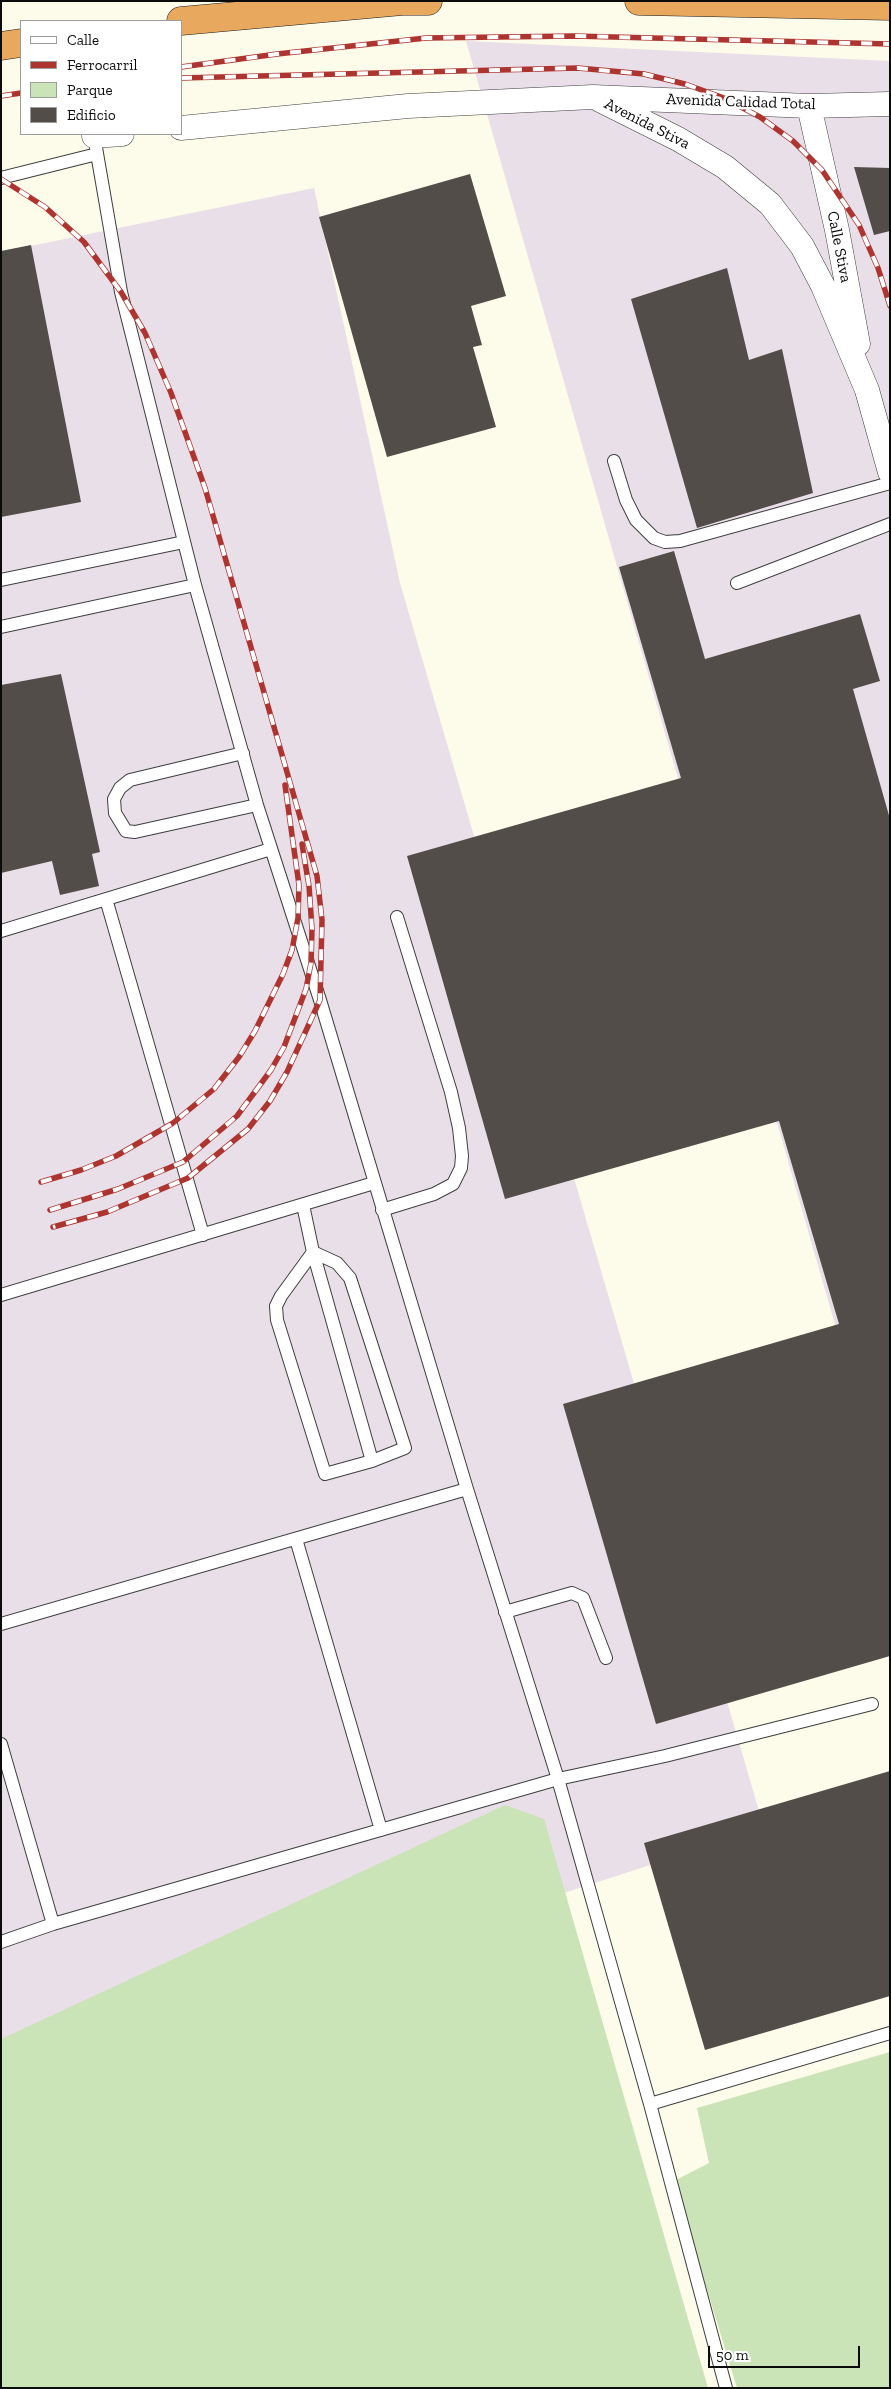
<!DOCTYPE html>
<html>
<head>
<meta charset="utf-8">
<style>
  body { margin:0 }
  #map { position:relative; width:891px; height:2389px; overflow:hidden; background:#fdfbea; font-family:"Zilla Slab",serif }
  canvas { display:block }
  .frame { position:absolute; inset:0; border:2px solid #0b0b0b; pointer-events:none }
  .legend { position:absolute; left:20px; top:20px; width:162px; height:115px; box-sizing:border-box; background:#fff; border:1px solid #9d9d9d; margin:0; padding:6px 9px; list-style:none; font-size:15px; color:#0b0b0b }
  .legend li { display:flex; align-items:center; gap:10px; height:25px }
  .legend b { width:25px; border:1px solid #9d9d9d }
  .scale { position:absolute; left:708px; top:2346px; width:152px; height:22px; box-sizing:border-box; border:2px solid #0b0b0b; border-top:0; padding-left:6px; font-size:15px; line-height:18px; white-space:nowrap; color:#0b0b0b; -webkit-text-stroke:4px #fff; paint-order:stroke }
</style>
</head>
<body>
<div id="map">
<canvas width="891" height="2389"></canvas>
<div class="frame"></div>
<ul class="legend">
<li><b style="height:6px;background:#fff"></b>Calle</li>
<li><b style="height:6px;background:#ae3430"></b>Ferrocarril</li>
<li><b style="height:14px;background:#cbe4b7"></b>Parque</li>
<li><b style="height:14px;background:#524d48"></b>Edificio</li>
</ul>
<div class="scale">50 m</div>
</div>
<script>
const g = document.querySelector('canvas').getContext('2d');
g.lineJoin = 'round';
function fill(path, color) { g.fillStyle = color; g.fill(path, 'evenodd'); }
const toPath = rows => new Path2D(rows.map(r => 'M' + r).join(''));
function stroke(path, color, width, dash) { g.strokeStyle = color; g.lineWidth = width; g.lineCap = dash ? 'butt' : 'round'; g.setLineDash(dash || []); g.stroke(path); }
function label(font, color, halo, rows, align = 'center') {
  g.font = font + ' "Zilla Slab",serif'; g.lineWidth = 5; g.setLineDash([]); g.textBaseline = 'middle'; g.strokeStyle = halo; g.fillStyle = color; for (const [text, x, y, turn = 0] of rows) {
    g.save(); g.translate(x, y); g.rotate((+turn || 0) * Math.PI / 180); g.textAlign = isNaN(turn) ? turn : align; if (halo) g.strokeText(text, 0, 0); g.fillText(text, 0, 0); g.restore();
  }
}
fill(toPath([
  [466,41,890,61,890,1516],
  [314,188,400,583,764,1828,1,2076,1,252]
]), '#e9dfe9');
fill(toPath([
  [505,1805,544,1819,708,2388,1,2388,1,2039],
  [890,2052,890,2388,737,2388,674,2181,709,2163,697,2108]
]), '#cbe4b7');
fill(toPath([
  [854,167,890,168,890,231,874,235],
  [470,174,506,296,471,306,482,345,473,347,496,427,387,457,319,217],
  [31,245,81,502,1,517,1,251],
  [727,268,749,360,782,349,813,493,697,528,631,299],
  [674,551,705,659,860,614,880,681,853,689,890,819,890,1656,656,1724,563,1404,839,1324,779,1121,505,1199,407,856,681,778,619,567],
  [61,674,100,852,92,854,99,886,60,895,52,861,1,873,1,685],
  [890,1771,890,1996,705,2050,644,1843]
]), '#524d48');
const lane = toPath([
  [94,136,121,292,195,585,257,805,320,1000,467,1489,558,1779,650,2104,890,2033],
  [1,178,97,154],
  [614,461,626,500,636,520,654,538,665,542,680,541,890,483],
  [1,580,184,542],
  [737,583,890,524],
  [1,627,195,585],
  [243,753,130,780,120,788,114,799,115,813,126,831,135,832,257,805],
  [106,899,203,1235],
  [1,931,271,849],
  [303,1205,313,1252,372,1461,405,1448,350,1278,337,1263,313,1252,281,1296,276,1306,277,1320,325,1474,372,1461],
  [382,1210,434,1194,453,1184,461,1168,462,1156,459,1128,451,1092,397,917],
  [1,1295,374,1183],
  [296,1539,381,1830],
  [505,1612,572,1593,583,1598,606,1658],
  [1,1624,467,1489],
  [1,1744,53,1924,558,1779,665,1756,872,1704],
  [1,1942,53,1924],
  [650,2104,726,2388]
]);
const street = toPath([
  [600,100,678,139,725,167,770,204,802,246,823,286,867,390,890,472],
  [809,106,837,230,858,344],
  [181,128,408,106,593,97,809,106,890,104],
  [94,134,94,136,122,134]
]);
const highway = toPath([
  [639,1,890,6],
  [181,21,402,1,428,1],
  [1,46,21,43]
]);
stroke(lane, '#3e3e3e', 14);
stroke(street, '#3e3e3e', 25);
stroke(highway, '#1c1c1c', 29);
stroke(lane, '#fff', 12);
stroke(street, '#fff', 24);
stroke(highway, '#e8a85e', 28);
const rail = toPath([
  [181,67,277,54,426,38,574,36,890,44],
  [181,78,578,68,644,74,685,84,724,98,760,117,793,141,822,170,859,225,878,268,890,306],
  [1,96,21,93],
  [1,179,45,207,84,242,121,292,145,333,171,393,205,488,317,876,322,920,320,1000,287,1072,270,1101,248,1129,188,1178,107,1212,53,1227],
  [41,1182,81,1170,116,1156,173,1123,214,1089,239,1057,255,1031,283,974,292,950,298,918,299,885,285,785],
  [50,1210,118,1189,183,1162,237,1116,271,1070,284,1047,306,989,311,963,312,929,309,886,302,844]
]);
stroke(rail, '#ae3430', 5.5);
stroke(rail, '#fff', 4, [11]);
label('16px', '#0b0b0b', '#fff', [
  ["Avenida Calidad Total",741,102,2],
  ["Avenida Stiva",647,124,27],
  ["Calle Stiva",839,247,79]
]);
</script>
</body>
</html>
